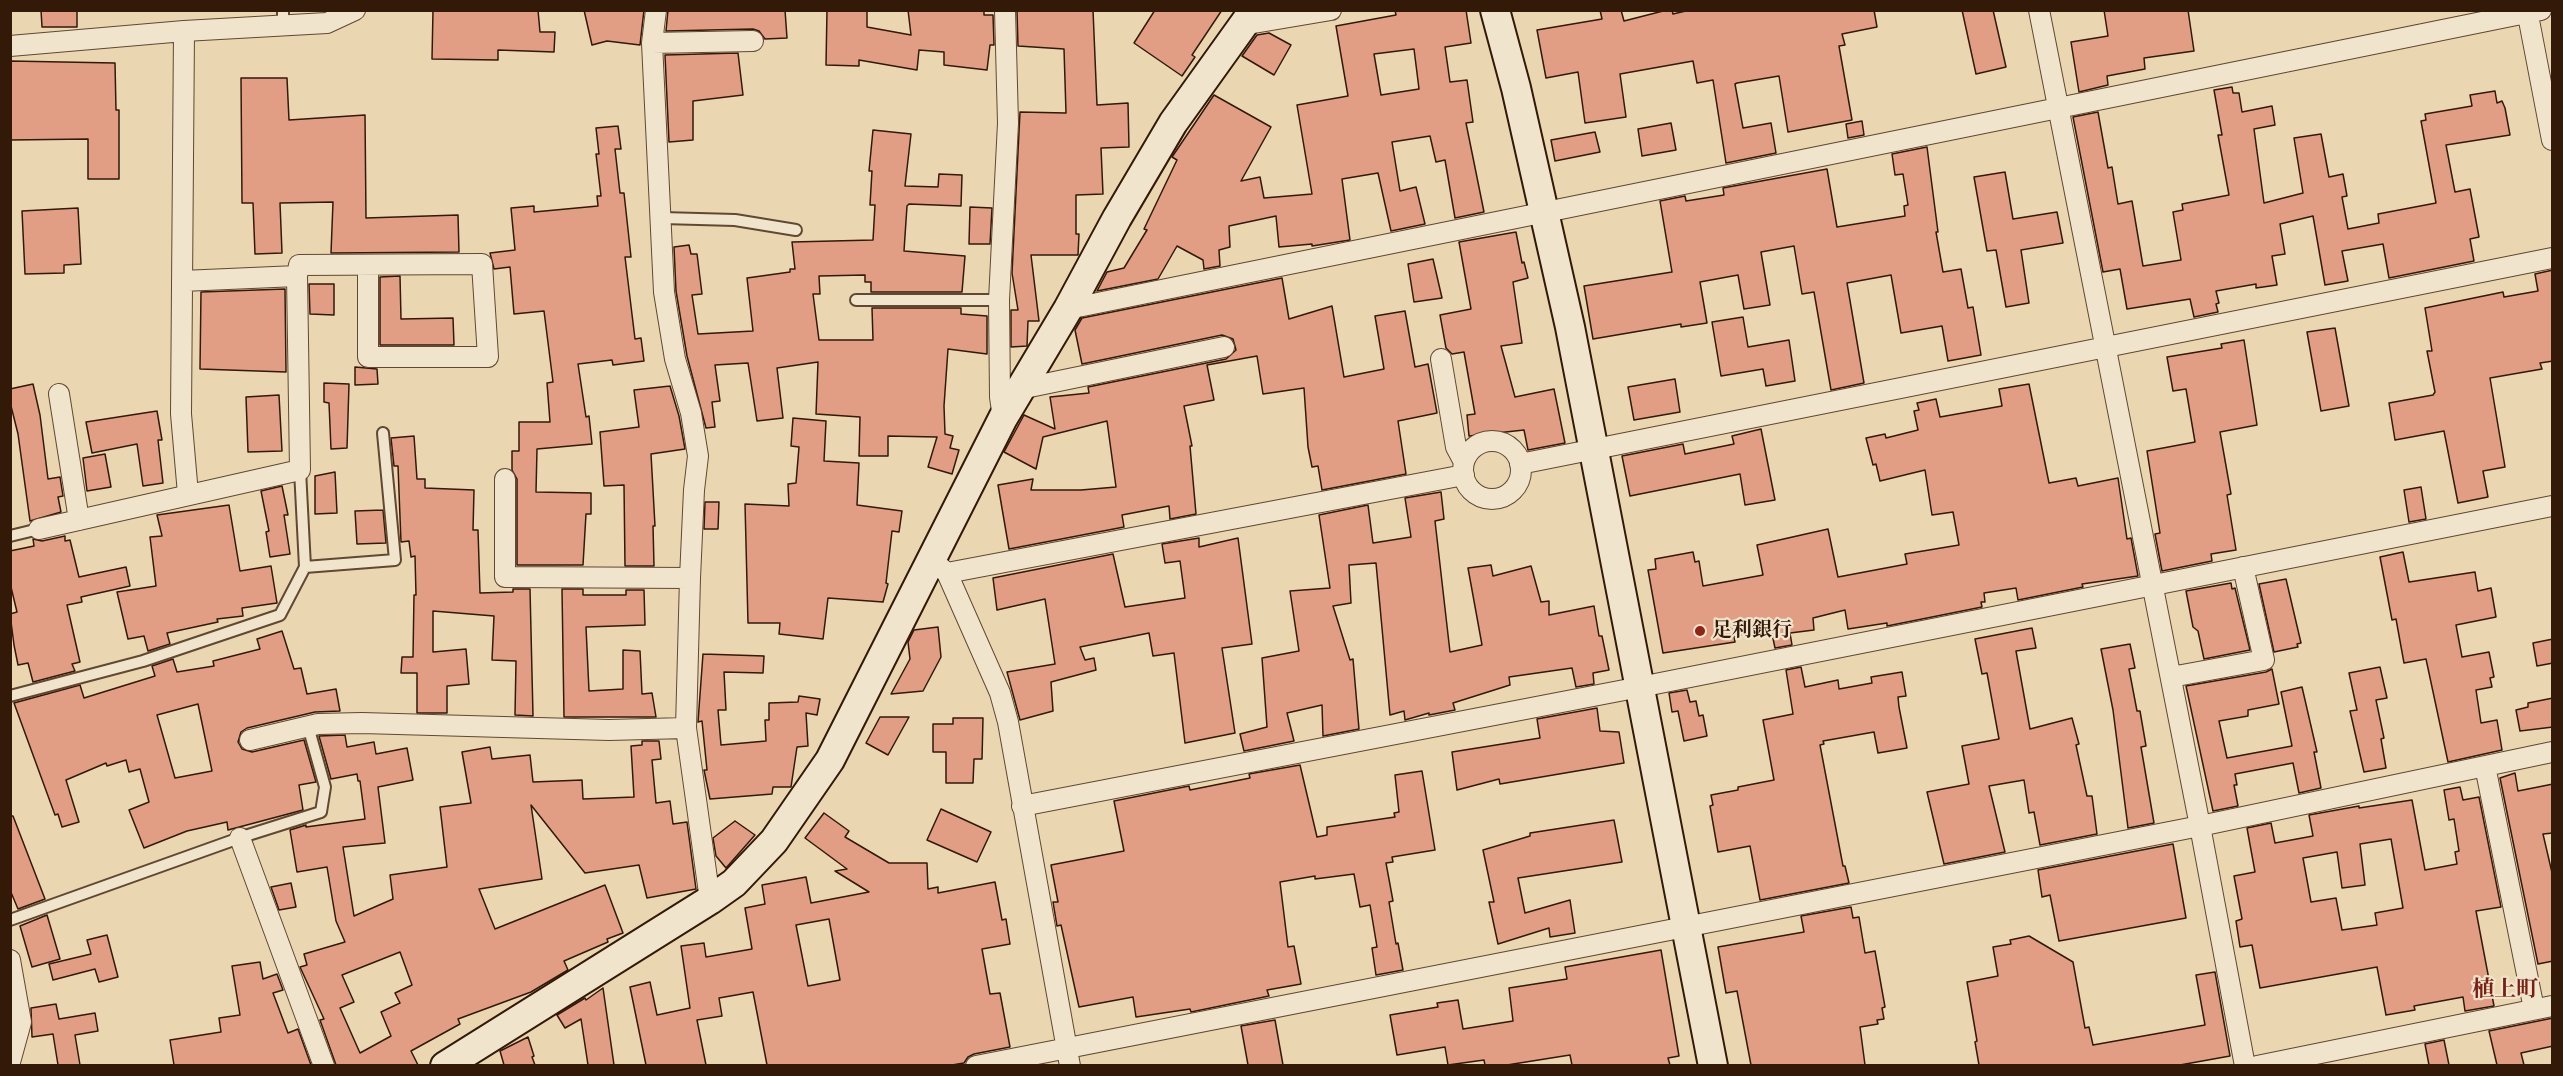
<!DOCTYPE html>
<html>
<head>
<meta charset="utf-8">
<style>
  body { margin:0 }
  #map { position:relative; width:2563px; height:1076px; overflow:hidden; background:#ead6b1; font-family:Cardo,serif }
  canvas { display:block }
  .frame { position:absolute; inset:0; border:12px solid #321908; pointer-events:none }
</style>
</head>
<body>
<div id="map">
<canvas width="2563" height="1076"></canvas>
<div class="frame"></div>
</div>
<script>
const g = document.querySelector('canvas').getContext('2d');
g.lineJoin = 'round';
function fill(path, color) { g.fillStyle = color; g.fill(path, 'evenodd'); }
const toPath = rows => new Path2D(rows.map(r => 'M' + r).join(''));
function stroke(path, color, width, dash) { g.strokeStyle = color; g.lineWidth = width; g.lineCap = dash ? 'butt' : 'round'; g.setLineDash(dash || []); g.stroke(path); }
function label(font, color, halo, rows, align = 'center') {
  g.font = font + ' Cardo,"Noto Serif JP",serif'; g.lineWidth = 4.5; g.setLineDash([]); g.textBaseline = 'middle'; g.strokeStyle = halo; g.fillStyle = color; for (const [text, x, y, turn = 0] of rows) {
    g.save(); g.translate(x, y); g.rotate((+turn || 0) * Math.PI / 180); g.textAlign = isNaN(turn) ? turn : align; if (halo) g.strokeText(text, 0, 0); g.fillText(text, 0, 0); g.restore();
  }
}
const building = toPath([
  [41,10,77,10,77,27,42,27,41,10],
  [433,10,538,10,540,32,555,32,554,52,498,50,498,60,432,59,433,10],
  [584,10,644,10,640,45,607,41,592,45,584,10],
  [668,10,785,10,787,38,765,39,759,31,753,29,666,31,668,10],
  [827,10,867,10,867,27,911,35,908,10,984,10,984,15,993,15,994,45,990,45,987,70,944,65,944,52,919,50,917,70,859,60,859,66,826,65,827,10],
  [1093,10,1097,105,1128,103,1129,147,1101,148,1103,194,1076,195,1076,234,1079,234,1078,255,1031,255,1039,321,1028,321,1027,346,1011,347,1011,310,1018,310,1012,273,1020,112,1066,113,1064,49,1018,46,1017,11,1093,10],
  [1155,10,1222,10,1192,55,1195,57,1182,76,1134,43,1155,10],
  [1395,10,1466,10,1471,43,1445,47,1450,82,1467,80,1473,122,1466,123,1484,212,1455,218,1445,160,1436,162,1430,136,1392,142,1400,191,1416,187,1425,224,1391,231,1378,173,1342,179,1350,240,1312,246,1312,244,1279,247,1276,216,1229,226,1230,247,1219,250,1220,266,1204,269,1203,260,1177,246,1158,279,1097,291,1107,272,1124,268,1147,230,1144,229,1177,160,1172,157,1214,95,1271,127,1241,181,1260,177,1264,198,1312,194,1297,105,1348,96,1336,26,1396,15,1395,10],
  [1414,49,1419,89,1381,95,1374,54,1414,49],
  [1600,10,1621,10,1624,21,1667,10,1672,10,1673,14,1690,10,1874,10,1877,27,1842,34,1845,45,1839,46,1852,120,1788,132,1779,76,1737,83,1735,84,1743,128,1771,123,1776,153,1726,163,1713,80,1697,83,1693,61,1620,74,1626,117,1585,123,1578,72,1546,78,1537,30,1602,19,1600,10],
  [1962,10,1993,10,2006,67,1976,74,1962,10],
  [2104,10,2188,10,2194,51,2144,58,2145,69,2107,76,2108,85,2079,92,2071,42,2108,36,2104,10],
  [1269,33,1291,45,1274,75,1242,56,1257,35,1269,33],
  [738,53,743,95,693,101,693,140,669,142,665,55,738,53],
  [10,61,115,63,116,110,119,110,119,179,88,179,88,139,10,140,10,61],
  [241,78,287,78,289,120,365,115,366,218,458,215,459,252,331,253,333,202,280,203,282,253,255,254,253,203,242,203,241,78],
  [2232,87,2233,93,2239,93,2242,112,2272,106,2275,125,2254,129,2264,203,2303,193,2294,138,2321,134,2329,177,2343,174,2347,196,2342,197,2348,229,2379,223,2378,214,2436,203,2421,121,2426,120,2425,114,2472,106,2470,95,2495,91,2497,103,2502,101,2505,108,2510,135,2446,145,2455,192,2470,189,2479,237,2470,239,2474,261,2389,278,2383,244,2342,251,2348,281,2325,285,2313,216,2280,224,2285,254,2272,256,2277,285,2256,288,2256,284,2216,291,2219,303,2216,304,2218,312,2194,317,2190,299,2127,309,2120,269,2103,272,2073,117,2098,112,2108,168,2112,167,2118,204,2132,201,2143,266,2181,260,2173,212,2183,210,2182,204,2229,195,2218,135,2222,135,2214,90,2232,87],
  [1862,121,1864,135,1848,138,1846,124,1862,121],
  [1671,123,1676,150,1642,156,1638,129,1671,123],
  [618,126,621,149,615,149,620,193,624,193,631,257,625,257,635,339,641,338,644,361,613,365,612,360,578,364,586,417,589,416,592,444,537,449,536,492,591,493,591,514,586,514,583,565,517,565,517,479,512,470,512,451,519,451,519,422,550,422,547,383,553,382,544,311,514,314,510,267,494,269,490,253,515,250,511,208,534,206,534,212,598,206,597,196,601,196,596,154,599,154,596,128,618,126],
  [873,130,911,134,905,186,938,187,939,174,962,175,961,206,909,204,907,206,904,251,965,256,962,292,871,292,871,282,865,282,865,275,819,276,820,294,813,294,819,340,873,340,872,308,961,308,961,314,987,316,987,354,948,349,944,406,945,434,953,436,950,448,959,450,952,474,928,467,937,437,888,436,888,456,859,456,860,417,816,414,818,362,777,368,783,418,757,421,748,363,715,365,720,401,712,402,715,427,706,428,687,356,676,291,674,247,689,245,691,254,697,254,702,294,692,295,698,334,753,331,747,278,790,272,790,269,795,269,792,242,873,240,875,205,870,205,872,171,869,171,873,130],
  [1595,132,1600,152,1555,161,1551,140,1595,132],
  [1927,147,1938,232,1936,232,1943,272,1961,269,1968,308,1973,307,1981,355,1948,361,1942,326,1901,333,1891,275,1847,283,1864,383,1831,390,1814,292,1802,294,1794,246,1761,252,1770,305,1744,309,1738,275,1700,282,1707,323,1681,327,1681,324,1593,339,1584,286,1672,272,1660,201,1685,196,1686,201,1724,195,1723,188,1827,169,1837,227,1905,216,1904,206,1908,205,1903,174,1895,175,1892,154,1927,147],
  [2005,172,2013,219,2057,212,2063,243,2021,250,2029,303,2006,307,1996,250,1987,251,1974,177,2005,172],
  [970,207,992,208,990,244,969,244,970,207],
  [78,208,81,264,64,265,64,273,25,274,22,211,78,208],
  [1516,232,1522,263,1524,262,1528,278,1513,282,1522,343,1501,346,1515,397,1554,389,1565,443,1528,450,1524,430,1469,436,1467,415,1475,414,1464,352,1452,354,1446,348,1440,315,1471,309,1459,242,1516,232],
  [1433,259,1442,298,1414,302,1408,264,1433,259],
  [2553,270,2553,361,2540,363,2542,369,2490,378,2505,467,2483,471,2488,497,2458,503,2444,431,2395,440,2389,403,2433,395,2435,392,2427,351,2432,351,2425,308,2503,292,2504,297,2538,291,2535,274,2553,270],
  [400,276,401,319,453,318,454,345,380,345,380,277,400,276],
  [1282,278,1289,319,1332,306,1344,377,1384,369,1375,316,1405,311,1415,367,1428,364,1437,413,1398,421,1406,474,1322,490,1318,466,1312,467,1308,447,1304,388,1263,394,1257,356,1207,365,1214,400,1184,406,1192,446,1190,446,1196,514,1170,519,1169,506,1122,515,1124,527,1009,549,998,485,1033,479,1031,490,1081,490,1116,487,1107,421,1043,437,1036,469,1004,452,1024,415,1055,429,1050,397,1089,393,1088,387,1226,359,1236,350,1233,339,1222,335,1082,364,1075,330,1082,318,1282,278],
  [309,284,334,284,334,315,310,314,309,284],
  [285,289,286,372,200,369,201,292,285,289],
  [1743,317,1748,347,1789,340,1795,381,1766,386,1763,369,1721,376,1712,322,1743,317],
  [2335,328,2349,406,2321,411,2307,332,2335,328],
  [2244,340,2257,425,2220,432,2231,494,2227,495,2236,550,2211,554,2212,561,2162,571,2155,534,2160,533,2147,451,2195,442,2186,389,2173,391,2167,357,2222,348,2221,344,2244,340],
  [355,367,377,369,378,384,355,385,355,367],
  [1675,379,1680,412,1634,420,1628,387,1675,379],
  [324,383,349,384,347,448,331,449,329,403,324,402,324,383],
  [33,384,40,415,48,479,60,477,63,496,58,497,61,512,30,521,18,434,10,402,10,389,33,384],
  [2029,384,2049,483,2076,478,2078,486,2118,478,2127,539,2131,538,2138,576,2082,584,2083,587,2018,600,2016,588,1984,593,1985,602,1981,602,1982,607,1887,626,1887,623,1848,629,1845,610,1813,618,1814,630,1790,633,1792,645,1775,648,1771,629,1734,636,1735,642,1663,653,1648,570,1656,569,1655,559,1693,552,1695,562,1699,561,1703,586,1763,575,1757,545,1828,529,1838,577,1907,564,1905,554,1959,545,1953,512,1932,515,1925,470,1880,481,1876,464,1873,465,1866,438,1885,434,1886,438,1918,430,1914,411,1919,410,1917,403,1936,399,1940,417,2002,406,1999,389,2029,384],
  [670,386,679,416,685,449,651,454,655,526,653,526,654,566,625,566,624,485,604,486,600,432,639,427,634,390,670,386],
  [279,395,282,451,248,452,246,397,279,395],
  [157,411,162,440,158,440,163,483,143,486,137,444,92,453,86,422,157,411],
  [793,418,826,421,824,461,859,463,857,505,902,511,899,532,892,531,886,583,888,584,883,602,828,598,823,639,779,634,780,623,748,623,745,504,789,506,788,484,796,483,799,447,791,446,793,418],
  [1761,429,1775,500,1745,505,1740,474,1630,496,1622,456,1683,444,1685,454,1734,444,1732,436,1761,429],
  [414,436,417,479,425,479,425,488,474,490,473,530,478,530,480,593,513,592,513,589,530,589,533,716,515,715,516,661,492,660,494,616,433,611,433,652,466,649,469,684,447,686,447,713,417,713,417,673,401,673,402,657,413,657,414,595,416,595,415,556,411,557,409,541,401,542,398,466,394,466,391,438,414,436],
  [105,454,111,487,87,491,83,458,105,454],
  [335,472,337,513,315,514,315,476,335,472],
  [282,486,288,515,284,515,290,554,270,557,266,532,269,531,261,491,282,486],
  [2421,487,2426,519,2409,522,2404,490,2421,487],
  [1441,492,1444,519,1435,521,1450,652,1482,645,1468,568,1491,565,1493,576,1531,566,1541,602,1549,601,1549,615,1594,606,1599,636,1602,636,1609,670,1593,673,1594,684,1576,687,1572,668,1509,677,1510,685,1453,703,1455,710,1429,715,1429,713,1405,720,1404,711,1390,715,1376,563,1349,565,1351,603,1333,606,1350,660,1353,659,1359,729,1323,736,1322,705,1287,713,1294,741,1244,751,1240,734,1267,727,1262,658,1299,651,1290,591,1330,588,1319,515,1368,505,1373,543,1411,537,1405,498,1441,492],
  [705,502,719,502,718,529,704,529,705,502],
  [229,505,240,571,271,566,277,603,242,608,243,616,217,619,218,622,167,633,170,644,148,651,144,636,128,639,117,592,156,586,150,537,162,536,157,515,229,505],
  [383,510,386,543,357,544,355,511,383,510],
  [65,536,65,541,70,540,79,577,126,567,130,586,81,597,82,602,67,605,80,662,72,664,75,671,33,682,28,663,18,665,14,645,10,614,17,612,10,583,10,551,34,546,33,539,42,541,65,536],
  [1199,538,1199,547,1238,538,1252,644,1222,648,1235,733,1185,743,1174,653,1153,656,1149,633,1080,647,1085,660,1094,658,1096,670,1051,682,1053,711,1020,720,1007,672,1055,664,1045,599,997,610,993,578,1113,554,1125,607,1185,598,1180,561,1165,563,1162,544,1199,538],
  [2403,552,2409,582,2475,572,2478,591,2491,588,2496,617,2456,625,2462,657,2489,652,2494,677,2490,678,2492,687,2476,690,2481,723,2497,720,2502,750,2448,762,2426,659,2404,663,2396,619,2392,620,2380,557,2403,552],
  [2286,579,2301,643,2297,644,2298,647,2274,652,2259,584,2286,579],
  [2231,583,2232,589,2235,588,2250,650,2204,659,2198,631,2193,627,2186,591,2231,583],
  [562,589,583,589,583,595,626,595,626,590,644,590,645,625,586,627,589,691,623,689,623,650,640,651,642,694,652,693,656,717,564,717,562,589],
  [938,627,941,657,923,691,891,694,910,659,908,642,914,630,938,627],
  [2032,628,2036,648,2016,651,2030,729,2072,718,2079,744,2076,745,2087,796,2092,796,2097,834,2040,845,2034,812,2029,813,2024,780,1989,786,2005,852,1944,864,1927,792,1969,784,1962,746,1999,739,1987,673,1982,674,1975,639,2032,628],
  [282,631,294,669,301,668,307,694,336,689,340,711,315,712,247,728,241,732,238,742,242,749,252,752,304,740,316,782,299,785,303,810,228,830,227,822,187,831,144,848,129,810,149,802,140,769,129,772,126,760,107,766,106,763,66,780,79,822,62,827,58,814,55,815,14,703,80,685,84,698,155,676,152,666,173,659,177,672,214,666,213,661,260,649,257,639,282,631],
  [198,704,212,771,175,778,157,715,198,704],
  [2553,639,2553,663,2537,666,2533,643,2553,639],
  [2130,644,2135,668,2129,669,2137,711,2140,711,2146,746,2141,747,2154,823,2128,828,2113,710,2101,649,2130,644],
  [703,654,764,656,763,673,724,672,726,710,718,710,721,745,766,741,765,720,769,720,769,703,798,702,799,696,820,699,817,715,806,713,808,746,797,747,791,787,773,787,772,794,710,799,704,770,707,770,702,721,698,722,703,654],
  [1801,667,1805,687,1838,680,1839,689,1872,683,1871,677,1902,672,1906,696,1898,697,1899,707,1907,748,1878,753,1874,732,1823,741,1824,744,1820,745,1843,866,1845,866,1849,883,1760,900,1750,846,1718,852,1710,806,1713,805,1711,795,1738,790,1738,787,1774,780,1763,720,1793,714,1786,670,1801,667],
  [2380,667,2387,698,2376,700,2384,738,2381,739,2386,768,2364,772,2350,711,2357,710,2349,673,2380,667],
  [2272,669,2279,704,2248,710,2248,716,2219,721,2227,758,2292,746,2281,692,2302,687,2317,752,2314,752,2321,788,2299,793,2293,763,2235,774,2237,785,2234,785,2238,806,2213,811,2186,686,2266,672,2272,669],
  [1687,690,1690,702,1696,701,1699,716,1703,715,1707,736,1684,741,1678,711,1672,712,1669,693,1687,690],
  [2553,698,2553,727,2520,731,2516,710,2528,707,2528,703,2553,698],
  [1597,708,1600,731,1619,732,1624,763,1500,784,1499,779,1457,790,1452,752,1540,738,1537,719,1597,708],
  [880,717,909,717,888,755,866,743,880,717],
  [953,718,983,718,982,759,974,759,973,783,946,783,946,752,933,752,933,724,953,724,953,718],
  [345,735,347,747,374,742,376,754,407,748,413,780,378,787,385,843,343,847,354,916,393,899,390,875,447,867,440,807,471,803,462,752,490,747,492,759,530,755,533,782,582,780,583,799,634,797,631,746,642,745,642,741,659,741,661,759,652,760,656,803,670,801,673,824,687,822,696,889,647,898,639,865,585,873,531,805,542,879,479,889,495,929,605,885,623,933,607,939,608,942,564,961,568,970,531,992,458,1019,460,1024,411,1051,418,1065,336,1065,320,1020,324,1019,300,967,307,965,304,954,345,942,336,921,327,867,297,872,290,830,306,825,306,827,365,819,360,781,358,781,357,774,331,779,319,736,345,735],
  [400,952,412,985,395,993,400,1003,381,1012,391,1036,360,1053,340,1008,354,1002,342,975,400,952],
  [1300,765,1317,837,1327,835,1327,827,1395,817,1394,813,1399,812,1395,775,1422,771,1435,850,1392,857,1393,862,1386,863,1393,901,1389,902,1396,944,1398,943,1403,970,1376,975,1372,948,1377,947,1370,905,1360,907,1354,874,1315,879,1315,876,1280,882,1288,947,1294,946,1301,984,1267,990,1269,996,1191,1012,1190,1009,1136,1017,1133,997,1079,1007,1061,925,1057,926,1053,902,1058,902,1051,865,1124,851,1114,801,1189,786,1190,790,1250,778,1249,774,1300,765],
  [2515,773,2518,791,2553,784,2553,833,2543,834,2553,877,2553,961,2538,964,2500,778,2515,773],
  [2460,787,2463,800,2479,797,2501,907,2476,911,2494,1006,2465,1011,2463,997,2414,1006,2415,1010,2386,1015,2377,967,2260,988,2252,945,2240,947,2236,921,2242,919,2234,876,2255,872,2247,828,2271,823,2275,843,2313,836,2309,815,2359,806,2359,808,2412,800,2425,870,2457,864,2455,852,2459,851,2454,819,2449,820,2444,790,2460,787],
  [2391,839,2403,908,2375,913,2377,925,2342,930,2336,898,2311,902,2303,858,2337,852,2342,888,2365,885,2360,844,2391,839],
  [941,809,991,832,977,862,927,840,941,809],
  [824,813,849,831,845,837,889,863,927,863,928,889,938,887,938,893,995,882,1002,920,1006,919,1010,944,982,949,990,994,1000,993,1010,1047,974,1054,968,1057,964,1063,952,1065,767,1065,753,992,719,998,722,1016,697,1020,706,1065,646,1065,630,987,650,982,657,1015,690,1008,681,946,704,943,706,957,752,949,745,908,765,904,762,885,806,877,811,903,869,892,835,871,847,869,805,838,824,813],
  [829,919,840,980,808,986,796,925,829,919],
  [10,816,13,816,45,899,18,909,10,890,10,816],
  [1614,820,1622,862,1518,878,1525,913,1570,900,1575,933,1550,937,1549,928,1498,944,1489,902,1494,902,1483,850,1530,836,1530,833,1614,820],
  [735,821,755,835,726,868,716,856,713,838,735,821],
  [2173,844,2186,918,2059,941,2050,895,2042,897,2038,870,2173,844],
  [291,883,296,907,279,910,271,887,291,883],
  [1851,907,1853,918,1859,917,1865,953,1875,951,1885,1007,1882,1008,1884,1019,1877,1020,1878,1024,1860,1027,1865,1065,1751,1065,1737,991,1726,993,1718,947,1804,932,1801,916,1851,907],
  [47,915,60,959,32,967,20,926,47,915],
  [107,935,118,977,99,982,95,969,53,980,49,964,91,954,87,940,107,935],
  [2029,936,2073,962,2085,1028,2089,1027,2093,1045,2205,1025,2196,975,2215,972,2230,1056,2180,1065,1979,1065,1975,1042,1977,1041,1967,982,1998,976,1993,947,2011,944,2010,940,2029,936],
  [1661,950,1679,1056,1668,1058,1670,1065,1572,1065,1570,1055,1507,1065,1485,1065,1484,1060,1448,1065,1445,1047,1397,1055,1390,1015,1438,1007,1437,1003,1458,1000,1463,1029,1513,1021,1509,988,1567,979,1565,967,1661,950],
  [260,962,263,979,277,974,283,990,273,993,288,1033,298,1029,311,1065,174,1065,170,1040,221,1032,219,1018,240,1015,232,966,260,962],
  [603,988,614,1065,588,1065,581,1019,565,1028,557,1015,585,998,586,1000,603,988],
  [56,1004,59,1019,95,1013,98,1031,75,1035,80,1065,58,1065,53,1034,32,1037,31,1008,56,1004],
  [2553,1018,2553,1046,2521,1053,2524,1065,2497,1065,2489,1031,2553,1018],
  [1275,1020,1283,1065,1248,1065,1241,1026,1275,1020],
  [528,1037,534,1056,532,1057,535,1065,504,1065,500,1051,528,1037],
  [2444,1040,2449,1065,2429,1065,2425,1044,2444,1040]
]);
fill(building, '#e19e85');
stroke(building, '#321908', 1.5);
const lane = toPath([
  [283,10,283,27],
  [662,218,735,220,796,230],
  [856,300,999,300],
  [10,536,39,529],
  [305,567,395,560,383,433],
  [10,696,143,661,280,615,305,567,300,470],
  [10,920,245,836,321,812,325,787,308,726]
]);
const street = toPath([
  [656,10,652,43,664,292,675,359,691,413,698,456,694,490,690,578,686,728,710,900],
  [2039,10,2200,826,2245,1066],
  [2527,10,2552,140],
  [1242,25,1331,10],
  [184,31,181,414,188,494],
  [652,43,753,41],
  [10,46,184,31,327,23,355,10],
  [182,281,297,276,299,265,482,264,488,357,368,357,368,265],
  [1068,309,2541,10],
  [1441,359,1456,447,1464,462],
  [1020,389,1224,347],
  [59,394,79,520],
  [1003,418,1000,397,999,300,1008,123,1005,10],
  '1463 470a29 29 0 1 1 58 0a29 29 0 1 1-58 0Z',
  [1520,464,2552,258],
  [505,479,505,577,690,578],
  [39,529,300,470,297,276],
  [933,561,947,573,1000,693,1008,722,1070,1066],
  [947,573,1464,475],
  [2171,677,2264,660,2243,567],
  [250,740,318,724,362,723,609,730,686,728],
  [2485,766,2534,1009],
  [1022,806,1640,687,2552,506],
  [240,838,324,1066],
  [10,960,21,1022,10,1062],
  [976,1066,2200,826,2552,752],
  [2257,1066,2552,1006]
]);
const secondary = toPath([
  [1495,10,1516,88,1570,327,1713,1066],
  [445,1066,710,900,734,883,774,841,830,760,1003,418,1068,309,1117,218,1173,123,1254,10]
]);
stroke(lane, '#604832', 14);
stroke(street, '#604832', 22);
stroke(secondary, '#321908', 32);
stroke(lane, '#f1e4cc', 10);
stroke(street, '#f1e4cc', 20);
stroke(secondary, '#f1e4cc', 28);
for (const [x, y, r, color] of [
  [1700,631,6,"#8f2418"]
]) { const dot = new Path2D(); dot.arc(x, y, r, 0, 2 * Math.PI); g.fillStyle = color; g.fill(dot); stroke(dot, '#f1e4cc', 2); }
label('bold 20px', '#321908', '#f1e4cc', [
  ["足利銀行",1712,631]
], 'left');
label('bold 22px', '#7a1f14', '#f1e4cc', [
  ["植上町",2505,991]
]);
</script>
</body>
</html>
